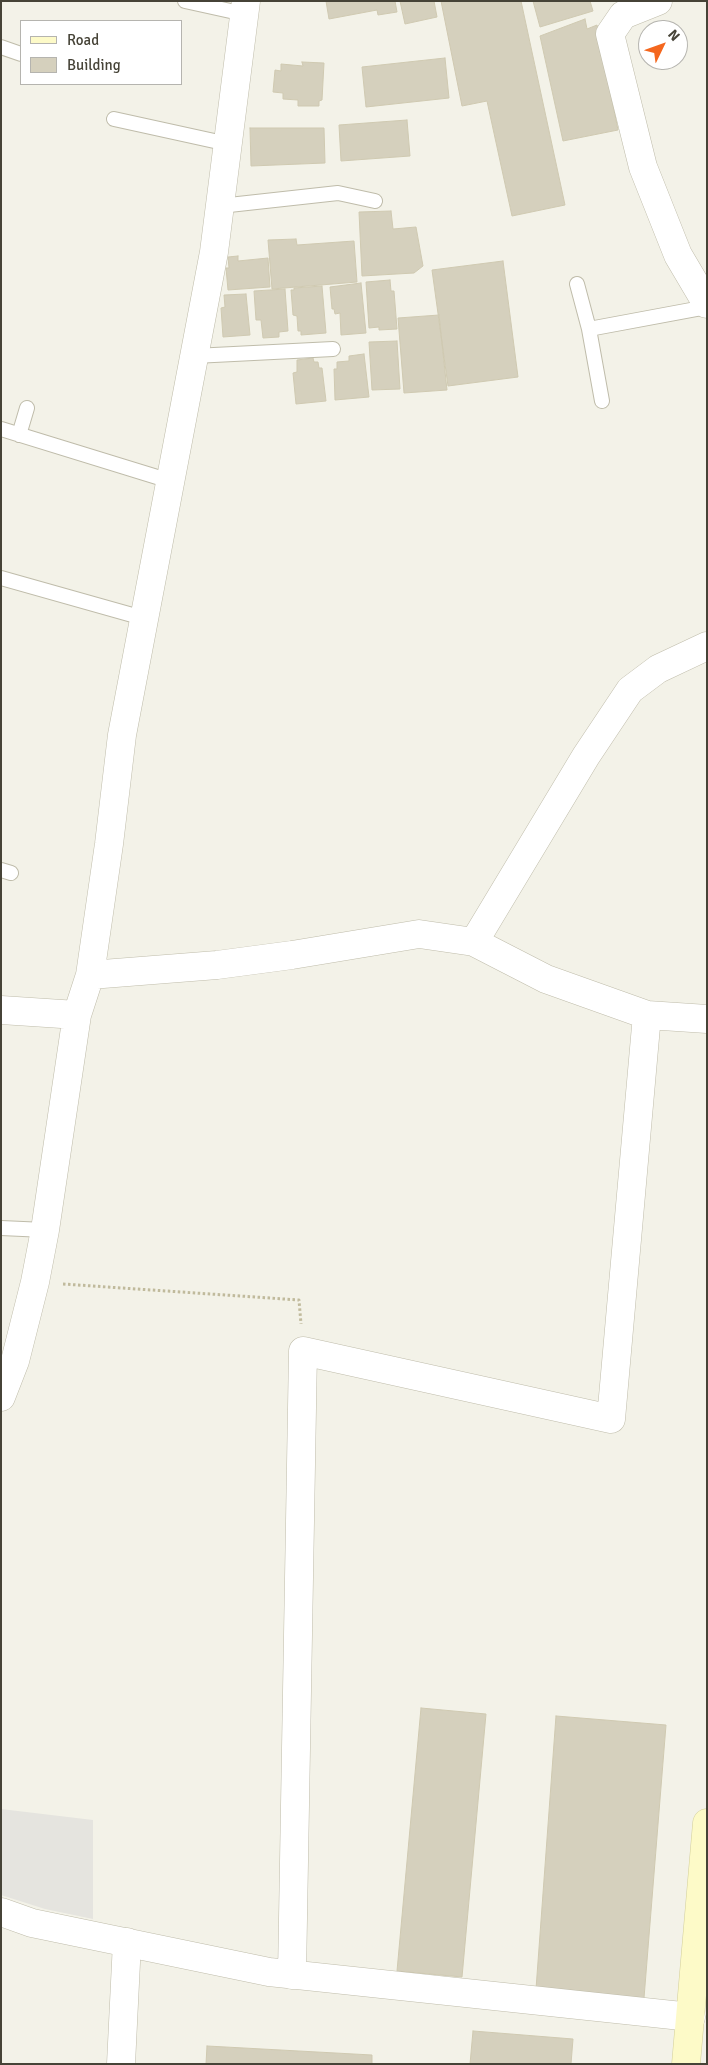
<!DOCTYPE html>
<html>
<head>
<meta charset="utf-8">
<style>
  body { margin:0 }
  #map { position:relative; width:708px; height:2065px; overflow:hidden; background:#f3f2e8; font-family:Signika,sans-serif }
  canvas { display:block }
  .frame { position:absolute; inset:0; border:2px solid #464337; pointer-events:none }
  .legend { position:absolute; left:20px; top:20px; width:162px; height:65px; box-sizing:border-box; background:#fff; border:1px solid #b5b4af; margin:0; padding:6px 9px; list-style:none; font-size:15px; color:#464337 }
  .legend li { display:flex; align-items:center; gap:10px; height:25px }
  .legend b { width:25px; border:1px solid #b5b4af }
  .north { position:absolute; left:638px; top:20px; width:50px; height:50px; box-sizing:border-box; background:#fff; border:1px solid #b5b4af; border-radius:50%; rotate:48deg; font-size:14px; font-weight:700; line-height:20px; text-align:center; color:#464337 }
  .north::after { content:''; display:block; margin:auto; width:18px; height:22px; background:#f4671e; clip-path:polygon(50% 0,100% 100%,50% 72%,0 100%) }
</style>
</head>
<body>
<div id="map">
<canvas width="708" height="2065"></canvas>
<div class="frame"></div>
<ul class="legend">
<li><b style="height:6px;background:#fdfac8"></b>Road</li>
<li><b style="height:14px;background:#d5d0bd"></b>Building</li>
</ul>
<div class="north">N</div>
</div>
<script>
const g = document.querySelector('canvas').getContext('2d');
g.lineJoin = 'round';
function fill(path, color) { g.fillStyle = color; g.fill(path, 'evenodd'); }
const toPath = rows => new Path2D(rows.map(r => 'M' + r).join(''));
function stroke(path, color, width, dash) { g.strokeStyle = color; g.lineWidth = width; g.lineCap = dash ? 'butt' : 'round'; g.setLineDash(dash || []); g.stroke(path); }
fill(toPath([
  [1,1809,93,1820,93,1919,45,1909,1,1895]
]), '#e5e4df');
const building = toPath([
  [326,1,395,1,397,12,378,15,377,10,329,19,326,1],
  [400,1,434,1,437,17,405,24,400,1],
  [441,1,521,1,565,205,512,216,487,101,462,106,441,1],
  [533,1,590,1,593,11,540,27,533,1],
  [585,19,587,29,597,25,618,130,563,141,540,36,585,19],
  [445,58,449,98,366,107,362,67,445,58],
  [302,62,324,63,322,100,319,101,319,106,298,106,298,100,283,99,283,93,273,92,275,70,281,71,281,64,303,66,302,62],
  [407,120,410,156,341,161,339,125,407,120],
  [250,128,324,128,325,163,251,166,250,128],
  [391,211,393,229,416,227,423,266,414,273,362,276,359,212,391,211],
  [296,239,297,245,354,241,357,282,272,289,268,240,296,239],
  [238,256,238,261,268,258,270,287,228,290,226,268,229,268,228,257,238,256],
  [503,261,518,377,448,386,432,270,503,261],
  [390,280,391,291,394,291,397,329,379,330,379,327,369,328,366,282,390,280],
  [361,283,366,333,341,335,340,313,335,314,334,309,332,309,330,287,361,283],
  [322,286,326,333,301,335,301,331,298,331,297,316,293,315,291,290,294,290,294,288,322,286],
  [285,289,288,331,279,332,279,337,263,338,261,320,256,320,254,291,285,289],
  [246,294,250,335,223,337,221,308,225,307,224,295,246,294],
  [439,315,447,390,404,393,398,318,439,315],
  [397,341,400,389,372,390,369,342,397,341],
  [364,354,369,397,335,400,334,369,337,369,337,362,349,361,349,356,364,354],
  [313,358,314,362,318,362,319,368,322,368,326,401,296,404,293,373,297,372,297,360,313,358],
  [421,1708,486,1714,462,1977,397,1971,421,1708],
  [556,1716,666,1725,644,1998,536,1989,556,1716],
  [473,2031,573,2039,571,2064,470,2064,473,2031],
  [207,2046,372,2055,372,2064,206,2064,207,2046]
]);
fill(building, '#d5d0bd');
stroke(building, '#cfc9b1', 1);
const lane = toPath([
  [185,1,244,14],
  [1,47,21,54],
  [114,119,228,144],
  [220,206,338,193,375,201],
  [577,284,589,329,602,401],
  [589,329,707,307],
  [194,356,333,349],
  [1,429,170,481],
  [19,435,27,408],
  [1,578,143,618],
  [1,870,11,873],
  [1,1228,45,1230]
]);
const street = toPath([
  [658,1,623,15,610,34,643,167,678,255,707,304],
  [474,942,546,979,647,1015,707,1019],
  [90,975,217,965,292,955,419,934,474,942,586,756,630,690,658,669,707,646],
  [1,1010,77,1015],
  [1,1397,15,1361,35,1282,45,1230,77,1015,90,975,109,844,122,735,214,252,246,1],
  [1,1912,32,1923,269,1972,691,2017],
  [292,1975,303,1351,611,1419,647,1015],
  [121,2064,127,1942]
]);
const secondary = toPath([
  [686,2064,707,1823]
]);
stroke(lane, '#bfbcaa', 16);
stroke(street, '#bfbcaa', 29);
stroke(secondary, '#d2ce99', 29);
stroke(toPath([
  [63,1284,299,1300,301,1324]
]), '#c0ba9c', 3, [2.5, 2.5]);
stroke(lane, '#fff', 14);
stroke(street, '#fff', 28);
stroke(secondary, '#fdfac8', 28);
</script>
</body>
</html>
